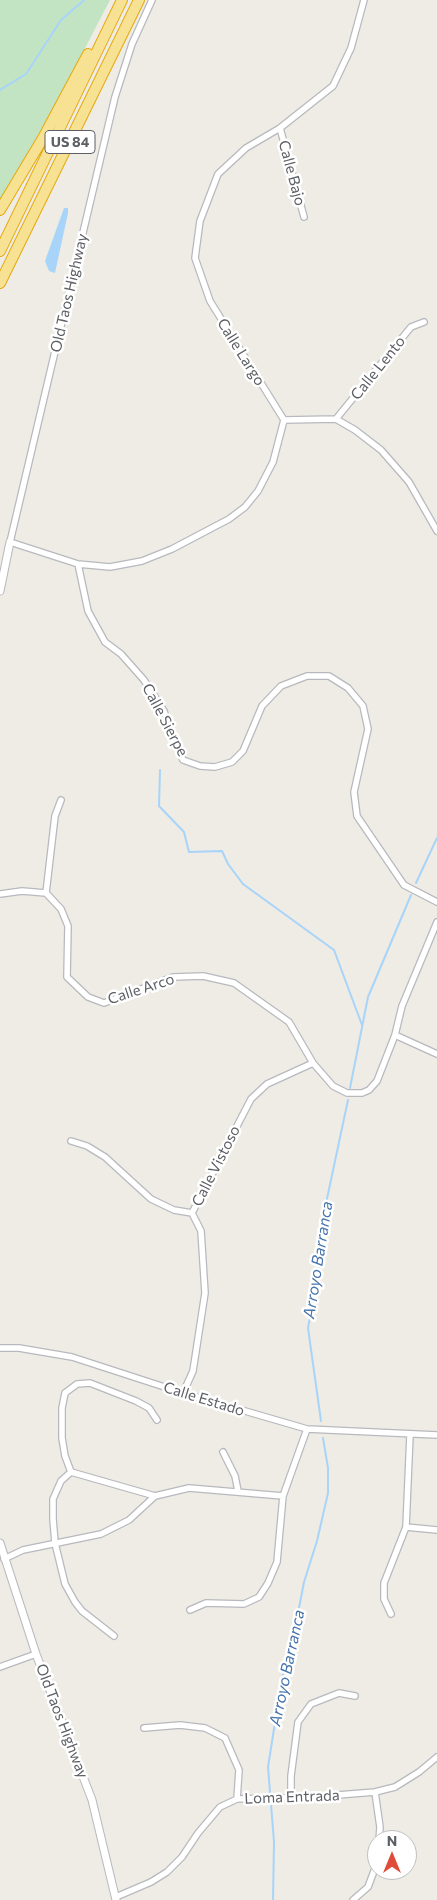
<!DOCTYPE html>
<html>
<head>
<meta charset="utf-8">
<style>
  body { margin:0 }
  #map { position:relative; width:437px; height:1900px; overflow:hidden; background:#eeece4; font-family:Commissioner,sans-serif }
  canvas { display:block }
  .north { position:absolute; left:367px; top:1830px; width:50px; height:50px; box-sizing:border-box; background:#fff; border:1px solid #bebfc1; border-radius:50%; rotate:0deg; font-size:14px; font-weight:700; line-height:20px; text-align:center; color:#5c5f64 }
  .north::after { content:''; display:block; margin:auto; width:18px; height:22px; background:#df4c39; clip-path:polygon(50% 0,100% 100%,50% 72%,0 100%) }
</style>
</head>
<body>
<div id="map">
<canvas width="437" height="1900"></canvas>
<div class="north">N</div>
</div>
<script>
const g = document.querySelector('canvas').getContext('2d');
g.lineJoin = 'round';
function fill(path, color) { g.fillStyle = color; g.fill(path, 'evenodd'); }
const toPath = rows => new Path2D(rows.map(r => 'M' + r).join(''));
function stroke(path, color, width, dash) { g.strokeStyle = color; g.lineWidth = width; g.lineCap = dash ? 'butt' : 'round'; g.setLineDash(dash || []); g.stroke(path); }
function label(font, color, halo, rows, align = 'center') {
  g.font = font + ' Commissioner,sans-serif'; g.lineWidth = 5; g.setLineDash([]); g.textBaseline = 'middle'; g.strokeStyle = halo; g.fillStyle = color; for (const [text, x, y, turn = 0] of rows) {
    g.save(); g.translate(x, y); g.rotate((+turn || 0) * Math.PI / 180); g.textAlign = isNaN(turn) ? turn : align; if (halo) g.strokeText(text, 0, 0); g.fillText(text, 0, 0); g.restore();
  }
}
fill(toPath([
  [0,0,110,0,58,100,0,201]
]), '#c2e4c3');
fill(toPath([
  [64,208,68,208,68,213,55,273,49,271,45,261]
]), '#a8d4fa');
stroke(toPath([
  [0,90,26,74,61,20,84,0],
  [160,770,159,806,184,832,189,852,222,851,228,864,243,884,334,950,362,1025],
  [416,883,437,838],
  [350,1088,368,997,411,895],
  [321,1421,308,1328,319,1270,325,1208,348,1100],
  [273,1900,274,1842,268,1767,282,1678,294,1634,304,1582,317,1541,328,1493,328,1468,323,1438]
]), '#a8d4fa', 2);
const minor = toPath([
  [152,0,132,44,115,97,10,542,78,564,110,567,142,561,172,549,229,519,245,507,258,491,273,462,284,420,210,301,195,258,200,221,218,174,246,148,280,128,333,86,351,48,364,0],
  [280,128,304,217],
  [336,419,411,327,424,322],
  [284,420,336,419,355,430,381,450,409,482,437,531],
  [78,564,88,611,105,642,121,654,144,680,164,711,172,735,183,760,200,766,215,767,232,762,243,751,262,706,281,686,307,676,329,676,348,688,363,706,368,729,354,792,357,816,404,885,437,902],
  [46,893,55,816,61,800],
  [0,894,22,891,46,893,61,909,68,926,67,977,88,997,104,1003,173,977,203,976,234,983,289,1022,313,1063,333,1086,347,1093,362,1093,369,1090,377,1081,395,1035,402,1006,437,922],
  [395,1035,437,1054],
  [71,1141,87,1146,105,1157,151,1199,174,1210,192,1213],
  [0,1348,19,1348,72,1357,183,1393,307,1429,437,1435],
  [183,1393,193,1371,205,1293,201,1231,192,1213,251,1099,267,1084,313,1063],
  [157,1420,149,1408,136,1401,90,1383,77,1384,65,1393,62,1408,62,1438,65,1456,71,1472,155,1496,189,1488,283,1496],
  [223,1452,235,1476,238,1491],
  [71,1472,61,1481,53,1499,53,1519,55,1543,65,1584,75,1602,82,1611,114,1636],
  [406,1527,437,1530],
  [4,1559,23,1550,101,1534,129,1520,155,1496],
  [190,1610,206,1603,244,1604,259,1597,268,1583,277,1562,283,1496,307,1429],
  [391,1614,384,1599,384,1583,406,1527,410,1435],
  [0,1667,36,1654],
  [144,1728,180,1725,205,1728,225,1738,239,1770,237,1799],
  [375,1792,380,1827,379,1840],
  [291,1798,291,1776,298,1722,311,1704,339,1693,355,1696],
  [116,1897,151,1882,167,1872,182,1857,198,1833,220,1807,237,1799,313,1797,375,1792,395,1787,419,1772,437,1757],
  [353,1900,368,1887,377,1863]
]);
const tertiary = toPath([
  [0,591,10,542],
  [0,1543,36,1654,92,1800,116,1900]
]);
const motorway = toPath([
  [0,210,43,138,88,54],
  [0,251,122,0],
  [0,283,139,0]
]);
stroke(minor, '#b7b9be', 8);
stroke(tertiary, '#b7b9be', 9);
stroke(motorway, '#e5a90d', 12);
stroke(minor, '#fff', 5.5);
stroke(tertiary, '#fff', 7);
stroke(motorway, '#f7e193', 10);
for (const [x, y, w] of [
  [70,142,50]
]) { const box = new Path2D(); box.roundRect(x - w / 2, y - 11.5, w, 23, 4); g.fillStyle = '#fff'; g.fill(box); stroke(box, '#5c5f64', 1); }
label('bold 14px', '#5c5f64', null, [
  ["US 84",70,142]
]);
label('15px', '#5c5f64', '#fff', [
  ["Calle Bajo",292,173,75],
  ["Old Taos Highway",69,293,-77],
  ["Calle Largo",241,352,58],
  ["Calle Lento",378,368,-51],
  ["Calle Sierpe",165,720,62],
  ["Calle Arco",141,989,-18],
  ["Calle Vistoso",216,1166,-63],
  ["Calle Estado",204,1399,17],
  ["Old Taos Highway",62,1721,69],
  ["Loma Entrada",292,1797,-2]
]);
label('italic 16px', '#4674ab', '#fff', [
  ["Arroyo Barranca",318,1260,-81],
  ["Arroyo Barranca",287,1668,-78]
]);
</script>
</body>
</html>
